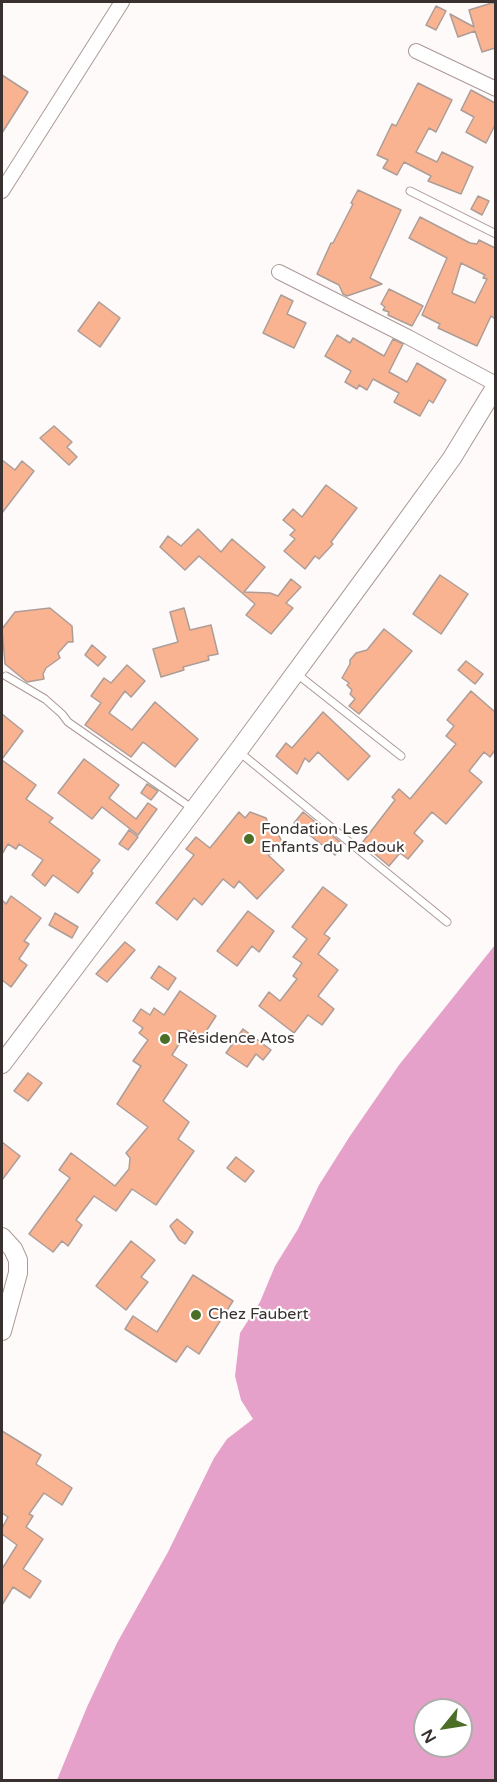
<!DOCTYPE html>
<html>
<head>
<meta charset="utf-8">
<style>
  body { margin:0 }
  #map { position:relative; width:497px; height:1782px; overflow:hidden; background:#fefafa; font-family:"Varela Round",sans-serif }
  canvas { display:block }
  .frame { position:absolute; inset:0; border:3px solid #383130; pointer-events:none }
  .north { position:absolute; left:413px; top:1698px; width:60px; height:60px; box-sizing:border-box; background:#fff; border:2px solid #afadac; border-radius:50%; rotate:240deg; font-size:16px; font-weight:700; line-height:24px; text-align:center; color:#383130 }
  .north::after { content:''; display:block; margin:auto; width:21px; height:27px; background:#4b6f27; clip-path:polygon(50% 0,100% 100%,50% 72%,0 100%) }
</style>
</head>
<body>
<div id="map">
<canvas width="497" height="1782"></canvas>
<div class="frame"></div>
<div class="north">N</div>
</div>
<script>
const g = document.querySelector('canvas').getContext('2d');
g.lineJoin = 'round';
function fill(path, color) { g.fillStyle = color; g.fill(path, 'evenodd'); }
const toPath = rows => new Path2D(rows.map(r => 'M' + r).join(''));
function stroke(path, color, width, dash) { g.strokeStyle = color; g.lineWidth = width; g.lineCap = dash ? 'butt' : 'round'; g.setLineDash(dash || []); g.stroke(path); }
function label(font, color, halo, rows, align = 'center') {
  g.font = font + ' "Varela Round",sans-serif'; g.lineWidth = 4.5; g.setLineDash([]); g.textBaseline = 'middle'; g.strokeStyle = halo; g.fillStyle = color; for (const [text, x, y, turn = 0] of rows) {
    g.save(); g.translate(x, y); g.rotate((+turn || 0) * Math.PI / 180); g.textAlign = isNaN(turn) ? turn : align; if (halo) g.strokeText(text, 0, 0); g.fillText(text, 0, 0); g.restore();
  }
}
fill(toPath([
  [495,945,495,1780,57,1780,87,1707,117,1643,168,1552,214,1458,227,1439,253,1419,241,1400,235,1376,240,1333,260,1302,275,1266,298,1229,319,1185,350,1136,399,1065],
  [425,1710,461,1710,461,1746,425,1746]
]), '#e5a1c9');
const building = toPath([
  [495,2,495,48,482,52,475,31,458,37,450,14,474,27,469,10,495,2],
  [436,6,446,11,436,30,426,25,436,6],
  [2,75,28,92,2,133,2,75],
  [418,83,452,100,436,132,429,128,416,152,437,162,442,152,473,167,461,194,428,181,431,176,404,162,397,175,383,168,388,160,377,155,392,124,396,126,418,83],
  [471,90,495,103,495,125,486,143,466,132,474,117,461,110,471,90],
  [358,190,401,210,370,278,382,284,347,296,343,294,339,285,317,274,331,243,333,243,353,204,351,203,358,190],
  [478,196,489,201,482,215,471,209,478,196],
  [420,217,470,243,477,244,479,240,495,248,495,319,491,316,477,346,438,328,440,324,422,315,447,258,409,238,420,217],
  [461,263,485,275,483,278,487,279,475,303,452,293,461,263],
  [389,289,423,306,412,326,388,315,389,312,383,310,385,307,381,304,389,289],
  [281,295,293,301,287,314,306,323,294,348,263,333,281,295],
  [99,302,120,318,100,347,78,331,99,302],
  [337,335,350,343,353,338,384,356,393,339,403,344,389,372,407,382,417,363,446,380,433,403,429,400,420,416,394,402,399,393,373,379,367,390,359,385,357,389,345,382,351,371,325,356,337,335],
  [54,426,72,442,67,447,77,457,69,465,40,438,54,426],
  [2,460,15,470,22,461,34,471,2,513,2,460],
  [326,485,357,508,331,542,333,544,319,559,315,556,305,569,284,551,295,539,290,535,295,530,283,520,293,509,302,517,326,485],
  [198,529,221,552,232,539,265,567,244,592,270,593,278,596,291,579,301,587,286,603,293,608,271,634,246,615,255,604,199,556,185,570,160,547,168,536,181,546,198,529],
  [440,575,468,594,441,634,413,614,440,575],
  [50,608,72,626,73,642,68,642,58,653,60,658,46,668,43,674,44,679,27,682,5,664,2,629,15,612,50,608],
  [184,608,190,630,211,625,218,654,208,656,209,660,183,667,184,670,161,677,153,649,178,642,170,612,184,608],
  [384,629,412,651,359,714,349,706,355,699,350,694,352,690,347,685,349,683,342,678,350,664,350,660,356,653,367,650,384,629],
  [92,645,106,657,98,666,85,655,92,645],
  [466,661,483,674,475,684,458,670,466,661],
  [127,665,145,681,131,697,125,691,109,713,132,730,155,702,198,739,175,767,143,742,131,757,85,725,101,703,91,696,104,678,111,683,127,665],
  [471,691,495,712,495,750,490,757,484,752,469,771,482,782,446,824,432,812,414,833,423,841,408,859,400,853,389,866,362,843,395,800,392,797,399,789,410,799,456,744,446,736,454,726,447,720,471,691],
  [323,712,370,756,348,780,318,752,309,762,305,758,297,774,276,756,286,743,292,748,323,712],
  [2,714,23,731,2,759,2,714],
  [84,759,119,785,109,798,136,819,148,803,157,809,138,835,102,807,92,819,58,793,84,759],
  [2,760,36,785,26,799,53,818,49,822,100,860,91,871,93,873,78,893,53,875,45,886,32,875,43,860,19,844,16,849,8,844,2,854,2,760],
  [147,784,158,791,151,800,141,793,147,784],
  [239,812,245,818,250,812,266,818,274,835,278,834,285,847,268,855,284,870,257,899,239,881,234,888,223,879,202,905,194,898,177,920,156,903,194,855,186,849,196,837,210,848,239,812],
  [303,812,343,844,335,855,294,823,303,812],
  [129,830,138,837,128,850,119,844,129,830],
  [323,887,347,905,324,934,330,938,318,954,338,970,318,996,334,1009,322,1025,308,1015,294,1033,259,1006,269,992,280,1001,297,979,293,976,302,963,293,957,307,939,292,927,323,887],
  [11,896,41,918,24,941,29,944,19,959,27,965,11,987,2,980,2,900,6,904,11,896],
  [248,911,274,931,259,952,252,946,237,966,217,951,248,911],
  [55,913,78,927,72,938,49,925,55,913],
  [125,942,135,950,107,982,96,974,125,942],
  [159,966,176,978,168,990,151,978,159,966],
  [180,991,216,1016,201,1039,188,1030,172,1055,187,1065,163,1101,189,1122,178,1139,194,1151,156,1205,132,1189,116,1211,94,1196,76,1220,82,1225,68,1246,62,1241,53,1252,29,1234,70,1178,59,1170,71,1153,115,1186,129,1169,130,1158,126,1153,148,1127,117,1104,141,1066,133,1061,148,1040,139,1033,143,1028,133,1021,141,1009,150,1015,154,1008,164,1015,180,991],
  [243,1029,271,1050,263,1060,256,1054,247,1067,226,1053,243,1029],
  [28,1073,42,1083,28,1101,14,1091,28,1073],
  [2,1142,20,1156,2,1180,2,1142],
  [236,1157,254,1171,245,1182,227,1168,236,1157],
  [177,1219,193,1232,185,1244,179,1240,170,1226,177,1219],
  [131,1241,155,1260,141,1277,148,1282,126,1310,96,1286,131,1241],
  [193,1275,233,1301,199,1354,187,1346,176,1362,125,1329,133,1316,157,1332,193,1275],
  [2,1431,41,1455,36,1464,72,1488,62,1505,44,1493,29,1514,33,1516,26,1527,43,1539,23,1569,41,1581,30,1598,13,1587,2,1605,2,1569,17,1545,2,1534,2,1528,8,1517,2,1513,2,1431]
]);
fill(building, '#fab391');
stroke(building, '#ad9d96', 1.5);
const lane = toPath([
  [410,191,496,234],
  [297,674,401,756],
  [6,676,45,699,62,714,68,722,193,809],
  [238,751,447,922]
]);
const street = toPath([
  [416,51,496,89],
  [2,191,122,2],
  [279,272,408,337,496,384]
]);
const secondary = toPath([
  [2,1064,238,751,384,552,452,458,496,386],
  [2,1237,13,1249,18,1260,18,1273,2,1331]
]);
stroke(lane, '#ab9997', 9);
stroke(street, '#ab9997', 16);
stroke(secondary, '#ab9997', 20);
stroke(lane, '#fff', 7);
stroke(street, '#fff', 14);
stroke(secondary, '#fff', 18);
for (const [x, y, r, color] of [
  [249,839,6,"#4b6f27"],
  [165,1039,6,"#4b6f27"],
  [196,1315,6,"#4b6f27"]
]) { const dot = new Path2D(); dot.arc(x, y, r, 0, 2 * Math.PI); g.fillStyle = color; g.fill(dot); stroke(dot, '#fff', 2); }
label('16px', '#383130', '#fff', [
  ["Fondation Les",261,830],
  ["Enfants du Padouk",261,848],
  ["Résidence Atos",177,1039],
  ["Chez Faubert",208,1315]
], 'left');
</script>
</body>
</html>
